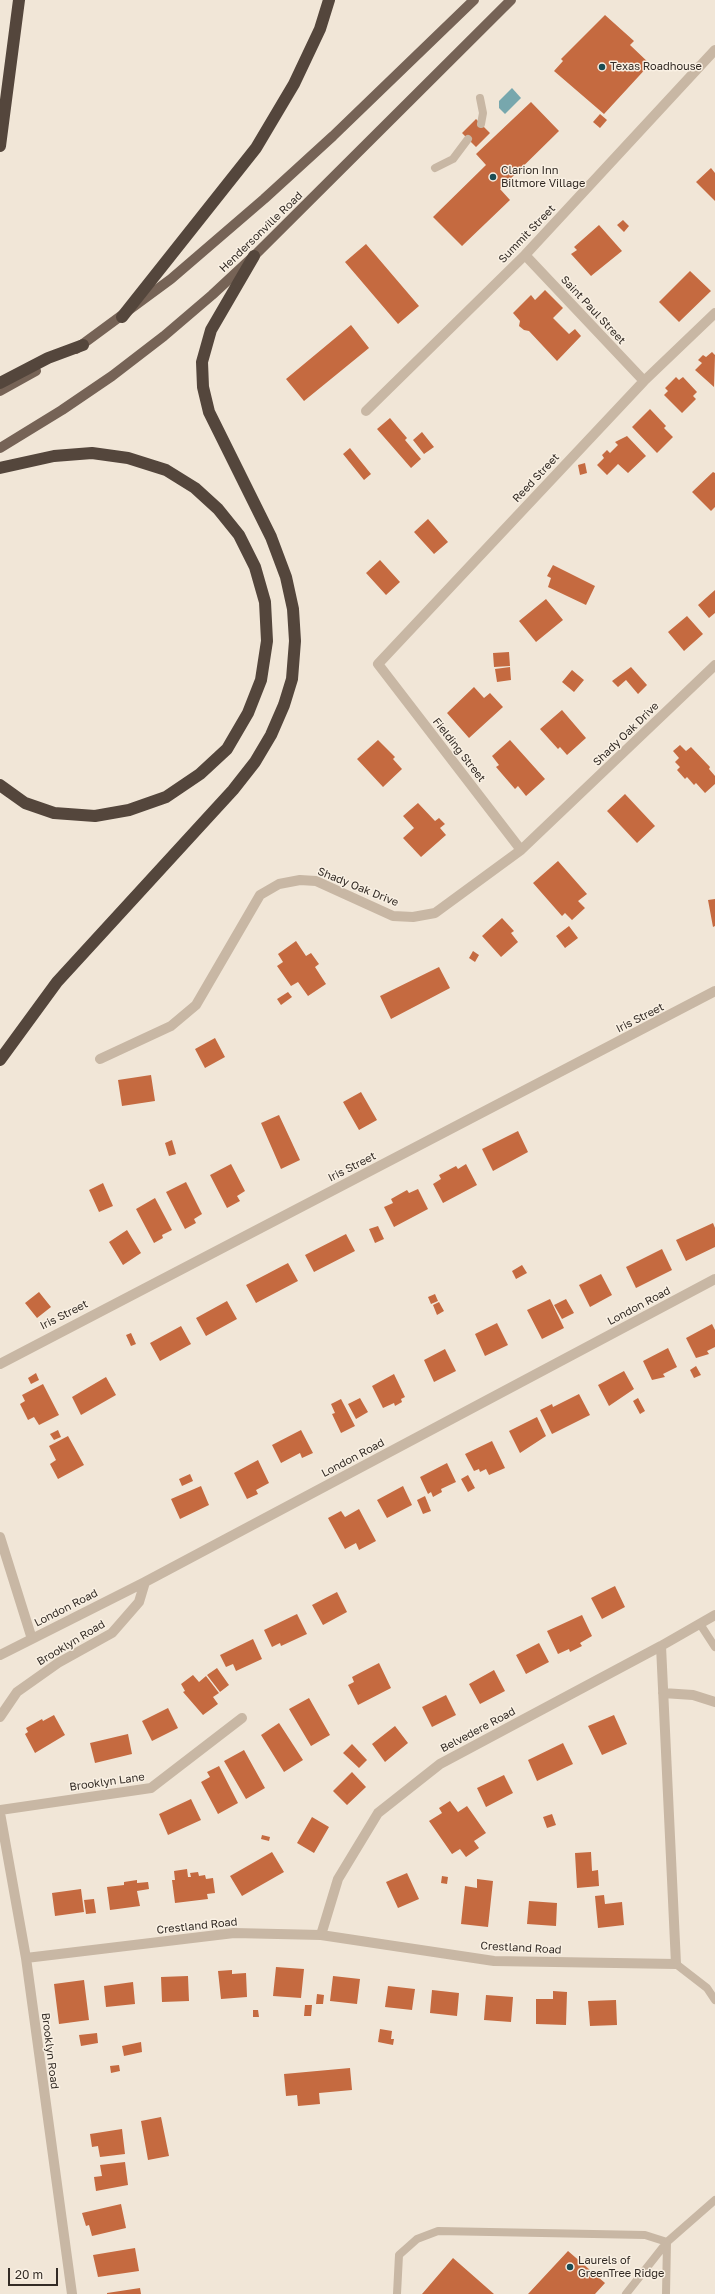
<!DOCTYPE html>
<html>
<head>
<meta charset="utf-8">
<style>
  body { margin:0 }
  #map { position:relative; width:715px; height:2294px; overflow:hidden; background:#f1e6d7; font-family:"Golos Text",sans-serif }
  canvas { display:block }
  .scale { position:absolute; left:8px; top:2268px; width:50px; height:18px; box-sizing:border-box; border:2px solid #332b25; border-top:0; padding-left:5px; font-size:12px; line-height:14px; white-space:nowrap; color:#332b25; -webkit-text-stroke:3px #f9f0e3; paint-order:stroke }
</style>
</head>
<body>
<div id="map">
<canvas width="715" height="2294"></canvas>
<div class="scale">20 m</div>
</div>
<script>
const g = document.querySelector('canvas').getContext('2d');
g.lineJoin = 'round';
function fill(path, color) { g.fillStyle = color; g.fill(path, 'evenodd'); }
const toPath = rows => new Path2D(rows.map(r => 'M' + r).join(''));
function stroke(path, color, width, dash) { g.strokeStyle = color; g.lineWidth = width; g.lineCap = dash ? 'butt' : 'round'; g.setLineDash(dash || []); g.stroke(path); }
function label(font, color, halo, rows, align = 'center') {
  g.font = font + ' "Golos Text",sans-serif'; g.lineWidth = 3; g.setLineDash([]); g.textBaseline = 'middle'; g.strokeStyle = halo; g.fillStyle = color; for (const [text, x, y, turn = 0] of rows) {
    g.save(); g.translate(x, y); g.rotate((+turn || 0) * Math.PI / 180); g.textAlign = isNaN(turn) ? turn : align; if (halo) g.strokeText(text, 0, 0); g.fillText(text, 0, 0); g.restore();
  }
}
fill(toPath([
  [512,88,521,98,505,114,499,108,499,101]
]), '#77a7ad');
fill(toPath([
  [605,15,634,41,630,45,650,64,604,114,554,71,563,61,561,59],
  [531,102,559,131,500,189,510,200,462,246,433,217,486,165,476,154],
  [600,114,607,120,600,128,593,122],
  [476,119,490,133,476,147,462,133],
  [711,168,715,173,715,201,696,182],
  [623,220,629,226,624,232,617,225],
  [599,225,622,251,591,276,571,254,577,250,574,247],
  [366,244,419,306,398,324,345,262],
  [690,271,711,291,679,322,659,302],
  [545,290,563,308,553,318,569,334,575,329,581,336,557,361,529,331,524,330,519,326,520,321,513,313,531,295,535,300],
  [351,325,369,348,304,401,286,379],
  [712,352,715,355,714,387,695,370,702,363,698,360,703,355,706,357],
  [676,377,679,380,683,377,697,392,693,396,696,399,682,413,664,395,668,391,665,388],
  [650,409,666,426,664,428,673,437,657,453,632,427],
  [390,418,407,438,405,440,421,459,411,468,377,429],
  [422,432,434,447,424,454,413,440],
  [627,436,646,456,628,473,618,464,607,475,597,465,604,458,602,455,607,450,610,453,618,445,615,442],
  [350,448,371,474,364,480,343,454],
  [585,463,587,473,580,475,578,465],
  [713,472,715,473,715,507,711,511,692,492],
  [428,519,448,542,434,554,414,532],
  [380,560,400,582,386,595,366,573],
  [553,565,595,586,586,605,548,587,551,578,547,576],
  [715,590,715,613,709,618,698,605],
  [546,599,563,620,536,642,519,621],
  [687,616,703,634,684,651,668,632],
  [509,652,510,666,494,667,493,653],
  [510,667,511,680,497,682,495,669],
  [631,667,647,685,638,694,626,680,618,687,612,681],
  [572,670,584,680,574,692,562,682],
  [474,687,484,698,490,693,503,707,469,738,447,713],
  [562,710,586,738,567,755,560,747,558,749,540,729],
  [378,740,395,757,393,759,402,769,383,787,357,759],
  [510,740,545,779,526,796,518,786,515,789,496,767,499,765,492,756],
  [680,745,686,751,691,747,710,767,709,769,715,776,715,784,705,793,696,783,694,785,687,777,685,779,677,770,680,767,675,762,679,758,673,751],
  [625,794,655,826,637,843,607,811],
  [418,803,435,821,439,818,445,824,440,828,446,835,421,857,403,838,414,828,403,816],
  [558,861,587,894,578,901,585,908,572,920,565,913,562,916,533,883],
  [715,899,715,926,713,927,708,900],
  [502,918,514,931,511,933,518,942,501,957,482,936],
  [569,926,578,938,565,948,556,936],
  [296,941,306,956,311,953,319,964,315,967,326,984,308,996,298,982,291,986,277,966,283,962,278,954],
  [473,951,479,955,475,962,469,958],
  [439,967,450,988,391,1019,380,996],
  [288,992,292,997,281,1005,277,999],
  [215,1038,225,1057,205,1068,195,1049],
  [151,1075,155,1101,122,1106,118,1080],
  [361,1092,377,1120,359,1130,343,1102],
  [279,1115,300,1160,281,1169,261,1123],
  [518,1131,528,1152,493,1171,482,1149],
  [172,1140,176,1154,169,1156,165,1143],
  [231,1164,245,1191,237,1196,240,1201,227,1208,210,1175],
  [466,1164,477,1185,443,1203,433,1184,441,1179,439,1175,456,1166,458,1169],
  [186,1182,202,1214,194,1219,196,1223,185,1229,166,1192],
  [103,1183,113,1206,99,1212,89,1190],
  [418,1189,428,1209,394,1227,384,1207,393,1203,391,1199,407,1190,409,1193],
  [155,1198,172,1230,162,1235,163,1238,154,1243,136,1209],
  [713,1223,715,1228,715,1247,686,1261,676,1240],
  [378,1226,384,1239,375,1243,369,1229],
  [127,1230,141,1253,123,1265,109,1242],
  [346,1234,355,1251,314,1272,305,1255],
  [662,1249,672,1270,636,1288,626,1267],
  [288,1263,298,1281,256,1303,246,1285],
  [522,1265,527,1273,516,1279,512,1271],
  [601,1274,612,1295,590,1307,579,1285],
  [39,1292,51,1307,37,1318,25,1303],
  [435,1294,438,1301,431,1304,428,1297],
  [550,1299,564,1328,542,1339,527,1310],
  [566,1299,574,1313,562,1319,554,1305],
  [227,1301,237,1319,206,1336,196,1318],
  [439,1302,444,1311,437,1315,433,1305],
  [497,1323,508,1345,485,1356,475,1334],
  [712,1324,715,1330,715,1347,707,1351,709,1354,696,1358,686,1338],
  [181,1326,191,1344,160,1361,150,1343],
  [131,1333,136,1344,131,1346,126,1335],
  [668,1348,677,1367,663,1374,665,1377,652,1380,643,1361],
  [445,1349,456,1371,434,1382,424,1360],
  [696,1366,701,1375,694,1378,690,1370],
  [624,1371,634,1389,609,1406,598,1385],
  [36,1373,39,1380,31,1384,28,1378],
  [394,1374,405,1397,401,1399,402,1402,395,1406,394,1403,383,1408,372,1386],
  [106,1377,116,1395,81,1415,72,1397],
  [43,1384,59,1415,39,1425,34,1417,28,1420,20,1404,25,1401,22,1395],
  [579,1394,590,1415,552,1434,540,1410,552,1404,553,1407],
  [360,1398,368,1412,356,1419,348,1404],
  [638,1398,645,1411,640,1414,633,1401],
  [341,1399,355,1426,341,1433,332,1414,335,1413,331,1404],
  [537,1417,546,1436,520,1453,509,1431],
  [58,1430,61,1437,54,1440,50,1434],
  [301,1430,313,1453,302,1458,300,1453,281,1463,272,1445],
  [68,1436,84,1465,58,1479,50,1464,56,1460,49,1446],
  [492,1441,505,1468,489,1475,486,1469,480,1472,479,1469,474,1471,465,1454],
  [258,1460,269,1483,256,1490,258,1494,247,1499,234,1473],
  [447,1463,456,1482,441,1489,442,1492,433,1497,431,1492,428,1494,420,1477],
  [190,1474,193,1481,182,1486,179,1479],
  [468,1475,475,1488,468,1492,461,1479],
  [201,1486,209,1505,180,1519,171,1499],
  [403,1486,412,1505,387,1518,377,1500],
  [425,1496,431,1511,423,1514,417,1500],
  [359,1509,376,1541,359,1550,356,1543,345,1549,328,1518,341,1511,345,1517],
  [615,1586,625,1607,602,1619,591,1598],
  [337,1592,347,1612,323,1625,312,1605],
  [297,1614,307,1634,281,1646,280,1643,272,1647,264,1630],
  [582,1615,592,1636,580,1643,582,1646,570,1652,569,1649,558,1654,547,1631],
  [253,1639,262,1659,236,1671,233,1664,226,1667,220,1655],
  [539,1643,549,1662,526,1674,516,1655],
  [379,1663,391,1688,358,1705,348,1685,354,1682,352,1677],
  [217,1668,229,1685,220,1692,207,1675],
  [494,1670,505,1691,480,1704,469,1684],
  [193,1675,199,1682,206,1676,219,1693,213,1697,218,1704,203,1715,183,1692,185,1691,181,1684],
  [446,1695,456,1715,432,1727,422,1707],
  [309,1698,330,1735,311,1746,289,1709],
  [168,1708,178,1728,152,1741,142,1721],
  [54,1715,65,1735,35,1753,25,1734,28,1732,26,1728,42,1719,43,1721],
  [614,1715,627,1744,602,1755,588,1726],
  [279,1723,303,1760,284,1772,261,1735],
  [395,1726,408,1743,385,1762,372,1744],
  [128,1734,132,1754,95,1763,90,1743],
  [563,1743,573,1764,537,1781,528,1760],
  [352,1744,367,1760,359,1768,343,1753],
  [244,1750,265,1788,246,1799,224,1761],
  [219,1766,238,1803,218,1814,201,1782,210,1777,207,1772],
  [352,1772,366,1787,347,1805,333,1791],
  [504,1775,513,1793,486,1807,477,1788],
  [191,1799,201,1820,168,1835,159,1814],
  [450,1801,458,1812,467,1806,486,1833,474,1841,479,1848,466,1857,460,1849,452,1854,429,1821,442,1813,439,1808],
  [552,1814,556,1825,547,1828,543,1817],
  [312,1817,329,1827,314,1853,297,1843],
  [262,1835,270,1837,269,1841,261,1839],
  [272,1852,284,1872,242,1896,230,1876],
  [591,1852,592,1871,598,1870,599,1886,577,1888,575,1853],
  [187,1869,188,1877,191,1877,190,1873,198,1872,199,1876,205,1875,206,1879,213,1878,215,1893,207,1894,208,1899,175,1903,172,1880,175,1880,174,1871],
  [407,1873,419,1899,398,1908,386,1882],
  [442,1876,448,1877,447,1884,441,1883],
  [477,1879,493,1881,488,1927,461,1924,465,1886,477,1888],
  [137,1880,137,1883,148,1882,149,1889,137,1891,140,1906,110,1910,107,1887,124,1885,124,1882],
  [81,1889,84,1912,55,1916,52,1893],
  [604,1895,605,1904,622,1902,624,1925,598,1928,595,1896],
  [94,1899,96,1913,86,1914,84,1900],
  [529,1901,557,1903,556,1926,527,1924],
  [276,1967,304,1969,301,1998,273,1996],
  [232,1970,232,1974,246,1973,247,1997,221,1999,218,1971],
  [188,1976,189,2001,162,2002,161,1977],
  [333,1976,360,1979,357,2004,330,2001],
  [84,1980,89,2020,59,2024,54,1984],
  [133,1982,135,2004,106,2007,104,1986],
  [388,1986,415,1989,412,2010,385,2007],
  [432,1990,459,1993,457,2016,430,2013],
  [553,1991,567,1992,566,2025,536,2024,536,1999,553,1999],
  [317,1994,324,1995,323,2004,316,2004],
  [486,1995,513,1997,511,2022,484,2020],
  [616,2000,617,2025,590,2026,588,2001],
  [305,2005,312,2005,311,2016,304,2016],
  [253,2010,258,2010,259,2017,253,2017],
  [380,2029,392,2031,391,2039,394,2039,393,2045,378,2042],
  [97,2033,98,2043,81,2046,79,2035],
  [141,2042,142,2052,124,2056,122,2046],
  [119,2065,120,2071,111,2073,110,2066],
  [350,2068,352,2090,319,2093,320,2104,298,2106,297,2095,286,2096,284,2074],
  [161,2117,169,2156,148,2160,141,2121],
  [122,2129,125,2154,100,2157,98,2146,92,2147,90,2134],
  [125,2162,128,2185,96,2191,94,2177,102,2176,100,2165],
  [121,2204,126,2228,92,2236,89,2225,86,2226,82,2213],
  [135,2248,139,2271,98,2277,93,2255],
  [568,2251,605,2283,595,2294,528,2294],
  [453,2258,494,2294,422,2294],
  [140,2288,141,2294,107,2294,107,2293]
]), '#c56a40');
stroke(toPath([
  [480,98,483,113,481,124],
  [435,168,453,159,468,139],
  [700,1624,715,1647],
  [676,1964,707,1988,715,2000],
  [397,2294,399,2255,417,2239,438,2231,645,2235,667,2242,666,2294],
  [626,2294,667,2242,715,2200]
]), '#c8b7a4', 8);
stroke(toPath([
  [525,255,644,381],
  [366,411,525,255,715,50],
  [521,850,378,664,644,381,715,313],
  [100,1059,171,1026,196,1005,260,895,279,884,300,880,316,881,393,916,413,917,435,913,521,850,715,665],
  [0,1364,715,991],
  [0,1537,32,1639],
  [0,1655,145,1582,715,1279],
  [663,1693,693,1695,715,1702],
  [0,1717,17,1692,58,1663,112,1633,139,1602,145,1582],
  [0,1810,151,1788,242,1718],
  [0,1813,26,1958,72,2294],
  [321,1935,338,1879,378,1813,440,1764,661,1646,715,1615],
  [26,1958,234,1933,321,1935,494,1961,676,1964,661,1646]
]), '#c8b7a4', 10);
stroke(toPath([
  [76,349,171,279,264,199,333,136,474,0],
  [0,391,36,371],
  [0,448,62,410,112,376,164,336,212,295,254,256,511,0]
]), '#766356', 10);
stroke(toPath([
  [0,146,19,0],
  [122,317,256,148,294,84,320,29,329,0],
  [0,383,48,358,83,345],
  [0,468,54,456,92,453,128,458,166,470,195,488,218,509,239,535,255,567,265,602,267,641,261,680,248,713,227,749,200,774,166,797,129,810,95,816,54,813,25,803,0,785],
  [0,1060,57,982,233,790,255,762,271,735,284,705,292,679,295,641,293,609,286,577,271,537,209,412,203,387,202,362,211,330,254,256]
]), '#54463c', 12);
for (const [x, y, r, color] of [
  [602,67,4,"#1c4d54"],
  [493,177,4,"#1c4d54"],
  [570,2267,4,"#1c4d54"]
]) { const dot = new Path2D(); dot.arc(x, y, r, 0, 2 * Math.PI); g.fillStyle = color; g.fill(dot); stroke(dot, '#f9f0e3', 1.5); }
label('11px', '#332b25', '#f9f0e3', [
  ["Texas Roadhouse",610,67],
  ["Clarion Inn",501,171],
  ["Biltmore Village",501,184],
  ["Laurels of",578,2261],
  ["GreenTree Ridge",578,2274]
], 'left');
label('11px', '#332b25', '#f9f0e3', [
  ["Hendersonville Road",261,232,-44],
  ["Summit Street",527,234,-46],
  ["Saint Paul Street",593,310,47],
  ["Reed Street",536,478,-47],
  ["Shady Oak Drive",626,734,-44],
  ["Fielding Street",459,750,52],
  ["Shady Oak Drive",358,887,22],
  ["Iris Street",640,1018,-27],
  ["Iris Street",352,1167,-27],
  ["London Road",639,1306,-28],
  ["Iris Street",64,1315,-27],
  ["London Road",353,1458,-28],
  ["London Road",66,1608,-27],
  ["Brooklyn Road",71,1643,-31],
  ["Belvedere Road",478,1730,-28],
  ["Brooklyn Lane",107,1782,-8],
  ["Crestland Road",197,1926,-6],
  ["Crestland Road",521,1948,3],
  ["Brooklyn Road",50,2051,83]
]);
</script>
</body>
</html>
